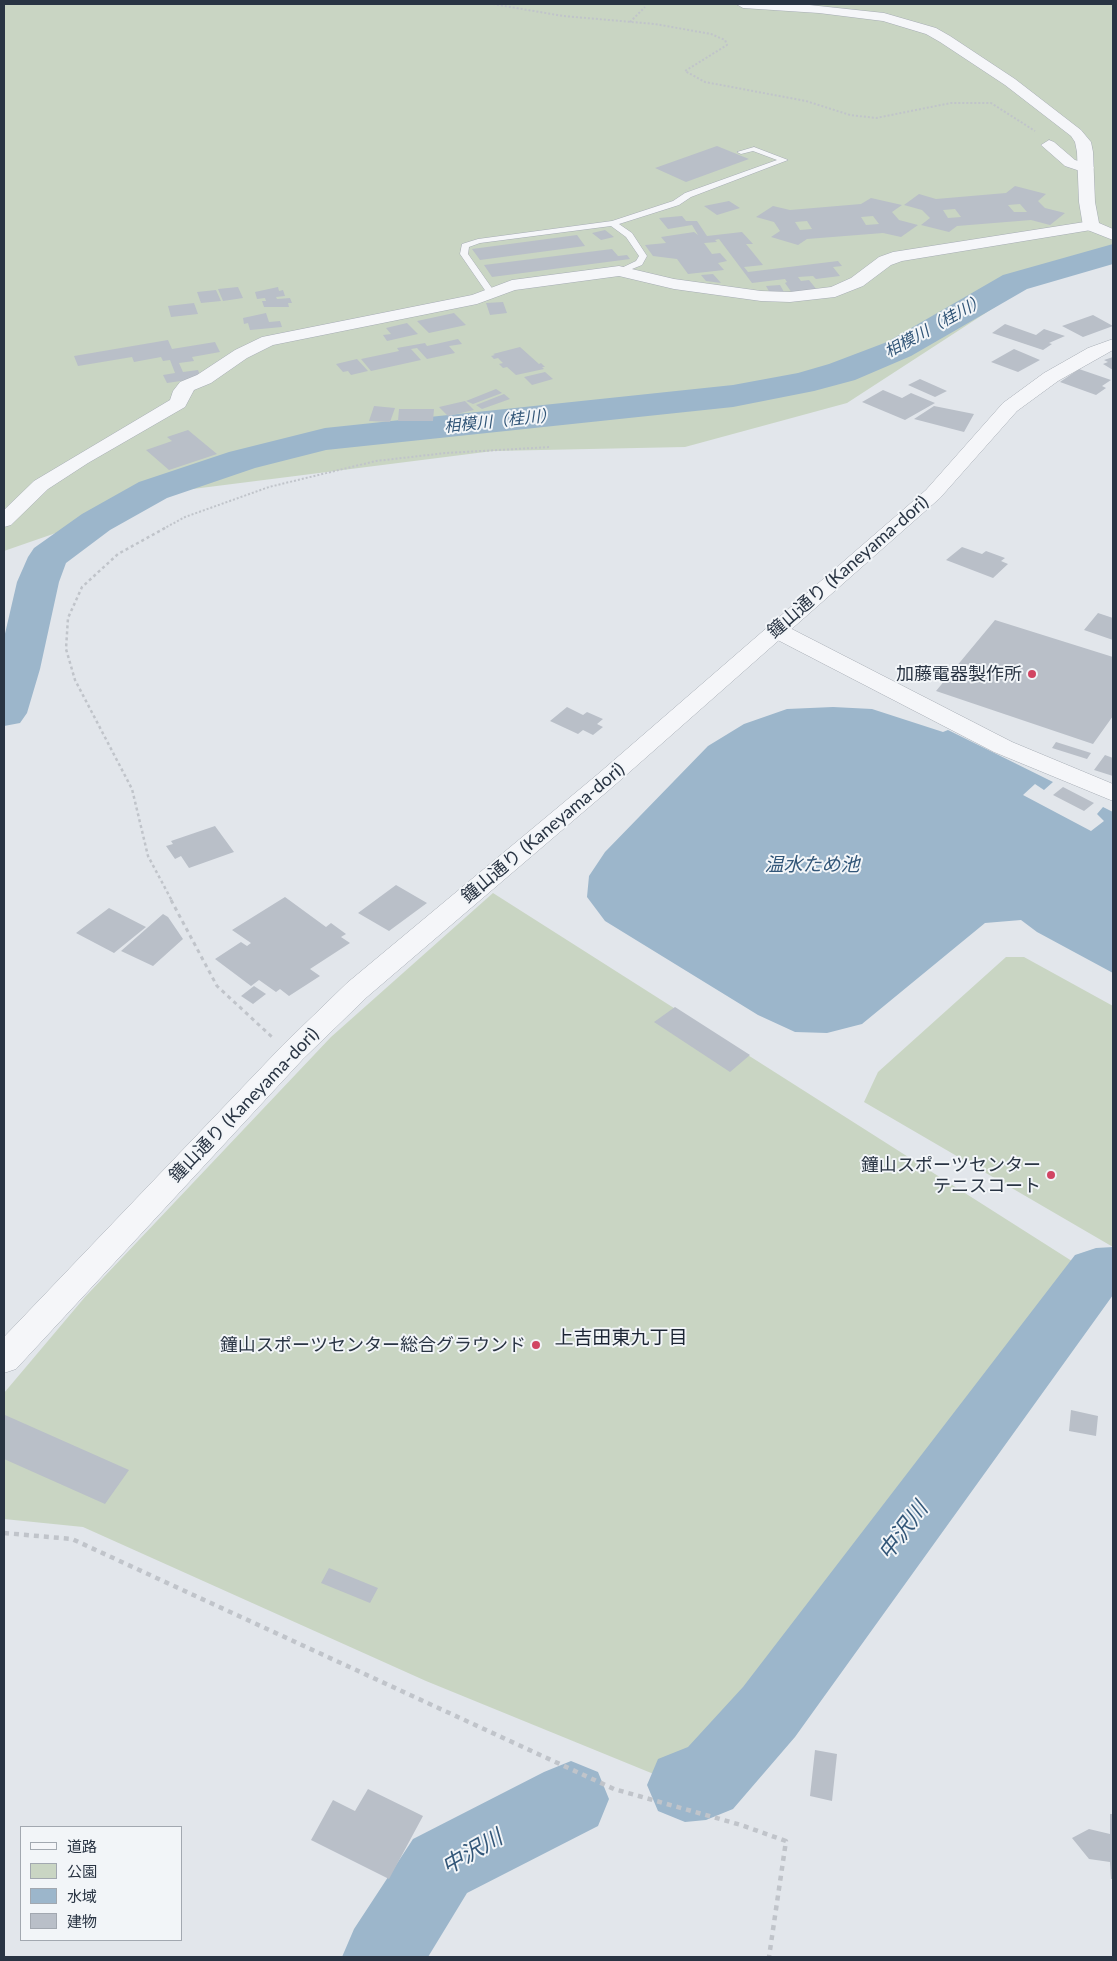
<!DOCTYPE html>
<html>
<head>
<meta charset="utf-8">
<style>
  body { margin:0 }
  #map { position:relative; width:1117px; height:1961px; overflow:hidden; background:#e2e6eb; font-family:Lato,"Noto Sans JP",sans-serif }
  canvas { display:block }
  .frame { position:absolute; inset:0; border:5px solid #293443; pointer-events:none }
  .legend { position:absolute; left:20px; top:1826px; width:162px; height:115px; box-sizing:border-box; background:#f2f5f8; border:1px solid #a2a8b0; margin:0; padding:6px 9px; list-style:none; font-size:15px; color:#293443 }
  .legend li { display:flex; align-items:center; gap:10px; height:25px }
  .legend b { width:25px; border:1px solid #a2a8b0 }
</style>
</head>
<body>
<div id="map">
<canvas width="1117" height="1961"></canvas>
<div class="frame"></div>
<ul class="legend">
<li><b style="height:6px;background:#f5f6f9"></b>道路</li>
<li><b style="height:14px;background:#c9d5c3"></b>公園</li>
<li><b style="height:14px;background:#9cb6cb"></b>水域</li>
<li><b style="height:14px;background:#b9bfc8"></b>建物</li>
</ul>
</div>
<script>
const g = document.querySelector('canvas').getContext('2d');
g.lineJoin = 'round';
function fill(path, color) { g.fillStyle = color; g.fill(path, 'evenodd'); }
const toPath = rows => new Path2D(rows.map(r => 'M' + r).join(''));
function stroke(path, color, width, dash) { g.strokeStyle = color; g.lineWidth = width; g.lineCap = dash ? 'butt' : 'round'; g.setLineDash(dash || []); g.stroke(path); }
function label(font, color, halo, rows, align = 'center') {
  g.font = font + ' Lato,"Noto Sans JP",sans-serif'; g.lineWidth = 4; g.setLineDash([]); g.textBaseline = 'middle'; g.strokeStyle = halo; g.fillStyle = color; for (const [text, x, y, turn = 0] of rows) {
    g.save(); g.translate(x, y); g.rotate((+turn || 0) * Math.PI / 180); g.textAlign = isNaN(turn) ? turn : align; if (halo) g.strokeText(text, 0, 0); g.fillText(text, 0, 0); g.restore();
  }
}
fill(toPath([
  [4,4,1113,4,1113,250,1058,266,847,403,685,447,493,451,177,491,4,551],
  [493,893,1086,1270,683,1786,426,1681,83,1527,4,1519,4,1393,85,1297,331,1037],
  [1006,957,1024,957,1113,1006,1113,1247,864,1102,878,1072]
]), '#c9d5c3');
fill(toPath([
  [833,707,872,709,943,732,948,730,1053,782,1044,790,1035,784,1023,795,1091,831,1104,821,1097,814,1103,807,1113,812,1113,973,1037,932,1021,920,985,923,862,1024,827,1033,795,1032,758,1015,605,921,587,897,589,876,605,852,708,746,744,724,787,709]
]), '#9cb6cb');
fill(toPath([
  [1113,244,1113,264,1027,289,911,356,855,380,814,391,733,407,326,450,255,468,167,498,110,530,66,563,59,582,40,669,27,713,20,723,4,726,4,638,17,582,28,557,34,548,82,514,139,482,229,452,325,428,733,385,798,373,829,364,887,342,1003,275,1113,244],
  [1113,1247,1113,1295,795,1737,733,1809,706,1820,685,1822,658,1811,647,1785,658,1759,688,1747,743,1687,1075,1255,1096,1248,1113,1247],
  [571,1761,598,1772,609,1799,598,1826,467,1893,428,1957,342,1957,354,1929,413,1839,544,1772,571,1761]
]), '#9cb6cb');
fill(toPath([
  [717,146,749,159,686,182,655,168],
  [1015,186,1046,194,1038,201,1045,208,1065,213,1050,225,1031,220,957,226,949,232,921,225,930,218,922,210,904,205,919,194,936,199,1006,193],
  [1020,204,1027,212,1014,212,1008,205],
  [955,209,961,217,948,218,943,210],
  [871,198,902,205,892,212,899,220,918,225,901,237,883,233,807,239,798,245,771,237,780,231,774,222,756,217,773,206,790,210,861,204],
  [873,216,879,224,866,225,861,217],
  [807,221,812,229,800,230,795,222],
  [729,201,740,208,717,215,704,206],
  [682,216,686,221,697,221,707,236,742,232,753,244,746,244,763,265,744,267,748,272,838,261,842,266,833,267,840,276,816,279,813,276,798,277,801,281,809,280,817,290,792,293,785,283,787,282,785,279,752,283,719,239,715,240,717,242,704,243,712,254,720,253,727,261,718,263,724,270,688,274,677,259,653,256,645,245,666,243,661,237,694,232,698,235,692,225,668,229,659,218],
  [605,230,614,237,601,240,592,233],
  [577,235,585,246,480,260,472,249],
  [612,249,618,256,627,255,630,259,492,277,484,265],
  [713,274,721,283,706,281,701,275],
  [780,285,784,292,770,293,766,286],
  [238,287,243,298,223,301,218,289],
  [278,287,279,291,283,290,285,296,276,297,277,299,290,298,292,303,288,303,289,307,264,307,262,301,266,301,265,298,257,299,255,292],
  [216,290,221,301,201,303,197,292],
  [503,302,507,313,490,315,486,303],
  [194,303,198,314,171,317,168,306],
  [266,313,269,322,280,321,282,327,250,330,248,323,244,324,243,318],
  [454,313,466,325,429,333,417,321],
  [1093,315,1113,326,1083,337,1062,326],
  [407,323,418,334,387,341,383,335,391,334,386,328],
  [1005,324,1036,335,1044,329,1065,336,1049,343,1052,344,1043,350,992,333],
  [458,339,462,344,449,346,455,353,427,359,417,348,411,349,421,360,371,371,361,359,399,351,397,348,425,343,427,346],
  [168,340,172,349,215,342,220,352,192,357,194,361,179,363,183,372,198,370,201,378,167,383,163,375,175,373,170,360,163,361,161,357,134,362,132,357,78,366,74,356],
  [520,347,539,364,541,363,545,367,542,367,544,369,516,375,507,367,503,368,499,364,503,363,498,358,494,359,491,356,495,355,493,354],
  [1014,349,1040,360,1018,372,991,362],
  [1113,357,1113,370,1103,364,1108,362,1104,360],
  [357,359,368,371,351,375,348,371,343,372,336,364],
  [1079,369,1111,380,1102,386,1106,388,1096,395,1060,382],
  [545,372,553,379,532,385,524,377],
  [920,379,947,391,935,397,908,385],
  [496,389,502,393,473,404,466,401],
  [883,390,902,398,911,393,935,403,905,420,862,402],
  [504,394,510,399,482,409,476,405],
  [465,401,474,410,448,416,439,407],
  [374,406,395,408,390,422,369,421],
  [934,406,974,414,964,432,914,419],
  [399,409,434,409,433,421,398,421],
  [188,430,217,454,169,470,146,450,172,441,167,437],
  [962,547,982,554,986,551,1005,558,1001,561,1008,564,993,578,946,560],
  [1098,613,1113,618,1113,640,1084,630],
  [995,620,1113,657,1113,716,1093,744,936,691],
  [567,707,583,715,587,712,603,719,597,724,603,727,593,735,583,730,578,734,550,721],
  [1056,742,1091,753,1087,759,1052,748],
  [1105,755,1113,758,1113,776,1094,770],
  [1063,787,1094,803,1084,811,1053,795],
  [215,826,234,852,189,868,181,856,175,859,166,846,173,844,171,841],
  [396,885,427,903,389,931,358,913],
  [285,897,326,927,331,923,346,934,341,937,350,943,310,969,320,976,289,996,280,989,276,992,259,980,251,986,215,959,241,942,247,946,251,943,232,930],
  [109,908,146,927,114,953,76,933],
  [163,914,168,917,183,939,153,966,121,951],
  [254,986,266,994,253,1004,241,996],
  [675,1007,750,1055,730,1072,654,1022],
  [1071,1410,1098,1416,1096,1436,1069,1431],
  [5,1415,129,1470,105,1504,4,1459],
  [329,1568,378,1588,370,1603,321,1583],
  [815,1750,837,1754,832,1801,810,1796],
  [368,1789,423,1816,389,1879,311,1840,333,1800,355,1811],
  [1110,1814,1113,1814,1113,1879,1111,1879,1110,1862,1089,1859,1072,1838,1089,1829,1110,1834]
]), '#b9bfc8');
const service = toPath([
  [754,147,788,160,691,197,679,205,619,224,632,233,647,256,642,265,622,273,615,271,636,261,639,256,626,237,611,226,480,243,469,247,468,254,496,294,492,297,489,296,460,254,462,244,478,239,612,221,673,201,685,193,777,160,753,151,741,154,737,152,754,147]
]);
const minor = toPath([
  [1049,140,1054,142,1075,160,1092,165,1094,168,1086,173,1065,166,1041,145,1049,140],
  [1091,221,1097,223,1099,226,1097,229,902,261,891,265,863,286,835,297,790,302,761,301,674,289,619,276,515,290,477,304,273,345,247,358,211,383,194,390,185,407,88,463,48,489,11,525,4,527,4,510,34,481,170,400,173,391,180,382,197,375,235,350,262,337,472,295,512,280,619,266,674,279,761,291,790,292,831,287,851,278,879,257,893,252,1091,221],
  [776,623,784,625,1012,742,1113,784,1113,801,994,752,768,635,765,630,768,625,776,623]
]);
const tertiary = toPath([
  [736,4,800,4,884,13,936,28,950,36,1015,79,1081,130,1091,142,1093,152,1095,202,1099,223,1113,229,1113,240,1085,229,1083,226,1079,202,1077,152,1075,142,1071,136,1005,85,940,42,926,34,883,21,819,13,743,8,736,4],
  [1113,339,1113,350,1058,381,1017,411,940,498,616,784,367,997,303,1059,16,1369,4,1373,4,1337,283,1045,347,983,598,774,926,490,1003,403,1044,373,1088,348,1113,339]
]);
stroke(service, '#a7adb5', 1);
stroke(minor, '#a7adb5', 1);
stroke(tertiary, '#a7adb5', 1);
stroke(toPath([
  [493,4,563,16,655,24,711,34,725,40,727,45,685,71,705,82,806,101,850,115,876,118,951,103,991,103,1035,131],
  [630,22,645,7],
  [163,529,185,517,269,487,376,461,446,453,551,447]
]), '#c0c4ca', 2, [2, 2]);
stroke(toPath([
  [165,528,118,554,82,587,68,618,66,649,75,680,132,789,148,856,172,901]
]), '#c0c4ca', 2.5, [3, 3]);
stroke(toPath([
  [171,900,217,986,272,1037]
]), '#c0c4ca', 3, [4, 4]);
stroke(toPath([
  [4,1533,72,1539,614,1789,741,1825,786,1841,769,1957]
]), '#c0c4ca', 4.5, [5, 5]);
fill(service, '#f5f6f9');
fill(minor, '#f5f6f9');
fill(tertiary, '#f5f6f9');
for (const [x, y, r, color] of [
  [1032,674,5,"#d14563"],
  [1051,1175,5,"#d14563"],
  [536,1345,5,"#d14563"]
]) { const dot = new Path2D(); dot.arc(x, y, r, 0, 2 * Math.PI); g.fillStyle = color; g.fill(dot); stroke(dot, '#f2f5f8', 2); }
label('italic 16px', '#325678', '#f2f5f8', [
  ["相模川（桂川）",935,326,-29],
  ["相模川（桂川）",500,421,-6]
]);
label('18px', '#293443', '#f2f5f8', [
  ["鐘山通り (Kaneyama-dori)",848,567,-41],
  ["鐘山通り (Kaneyama-dori)",543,833,-40],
  ["鐘山通り (Kaneyama-dori)",244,1105,-46]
]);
label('18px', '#293443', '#f2f5f8', [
  ["加藤電器製作所",1022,674],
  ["鐘山スポーツセンター",1041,1165],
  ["テニスコート",1041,1186],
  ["鐘山スポーツセンター総合グラウンド",526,1345]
], 'right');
label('italic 19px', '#325678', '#f2f5f8', [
  ["温水ため池",812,865]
]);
label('19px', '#1c2534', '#f2f5f8', [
  ["上吉田東九丁目",621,1338]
]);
label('italic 22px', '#325678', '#f2f5f8', [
  ["中沢川",903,1531,-53],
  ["中沢川",472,1852,-30]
]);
</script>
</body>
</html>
